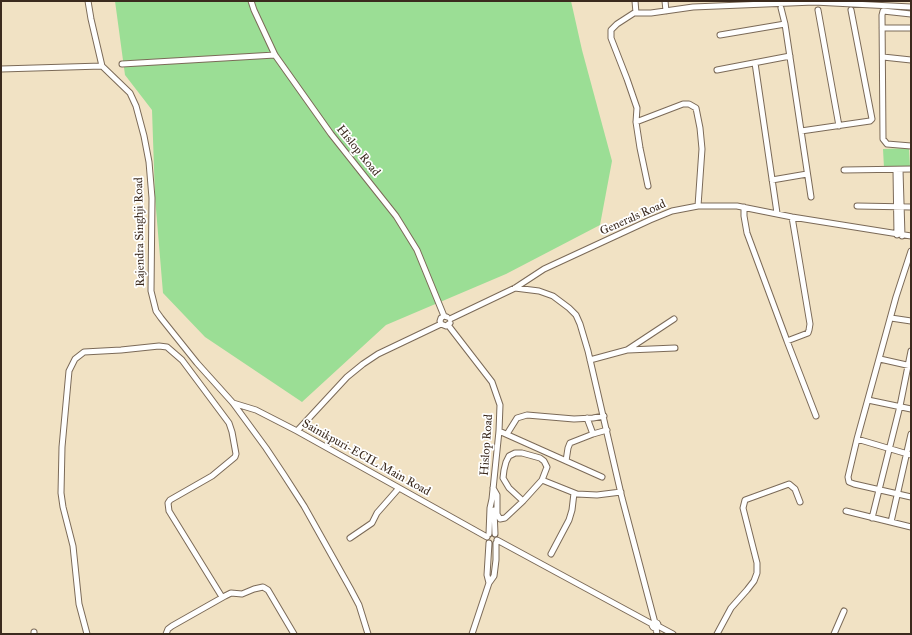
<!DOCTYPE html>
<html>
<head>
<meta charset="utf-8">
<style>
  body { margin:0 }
  #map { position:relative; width:912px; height:635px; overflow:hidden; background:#f1e2c4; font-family:"IM FELL Great Primer",serif }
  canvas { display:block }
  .frame { position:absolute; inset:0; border:2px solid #3b2a1e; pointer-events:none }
</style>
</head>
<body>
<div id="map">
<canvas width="912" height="635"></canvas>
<div class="frame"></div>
</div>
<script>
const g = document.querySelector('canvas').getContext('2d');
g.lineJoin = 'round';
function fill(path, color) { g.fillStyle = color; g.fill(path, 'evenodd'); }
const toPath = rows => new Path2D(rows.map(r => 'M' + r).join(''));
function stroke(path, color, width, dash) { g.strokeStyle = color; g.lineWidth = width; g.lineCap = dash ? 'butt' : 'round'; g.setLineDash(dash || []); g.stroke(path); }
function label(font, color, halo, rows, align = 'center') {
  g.font = font + ' "IM FELL Great Primer",serif'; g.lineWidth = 3.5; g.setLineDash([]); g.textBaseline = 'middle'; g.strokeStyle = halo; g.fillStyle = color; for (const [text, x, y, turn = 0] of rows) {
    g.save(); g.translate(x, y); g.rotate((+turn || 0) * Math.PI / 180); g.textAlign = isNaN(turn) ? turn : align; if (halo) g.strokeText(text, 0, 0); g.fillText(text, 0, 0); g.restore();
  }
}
fill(toPath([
  [115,1,571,1,582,50,612,161,600,225,506,274,386,325,302,402,205,337,163,293,155,197,152,110,125,75],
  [909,148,910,167,884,168,883,149]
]), '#9bde95');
const minor = toPath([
  [88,1,91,19,102,66,130,93,136,106,144,136,149,162,152,198,151,291,156,311,161,318,197,363,233,403,266,448,284,475,304,506,350,588,359,605,368,634],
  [251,1,254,10,275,55,331,134,396,216,417,250,444,316],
  [635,1,636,13],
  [665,1,666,11],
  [781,8,785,24,811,197],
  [818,10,839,126],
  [911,14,883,11,882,15,883,139,887,144,911,146],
  [882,28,911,28],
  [720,35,785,24],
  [883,57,911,60],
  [755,63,777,213],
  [122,64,275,55],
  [1,69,102,66],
  [717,70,790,56],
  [636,122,683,104,689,104,696,108,700,128,702,149,698,206],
  [801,131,870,121,872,119,851,10],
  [844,170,911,169],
  [896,170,897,235],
  [900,170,902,236],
  [772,180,807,174],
  [648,186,640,148,636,122,637,108,627,79,611,38,611,30,617,24,634,13,651,13,693,7,814,2,911,7],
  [857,206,911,207],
  [744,207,744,216,747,233,787,341,808,333,809,330,810,324,792,217],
  [911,251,896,297,857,439,848,477,849,482,854,484,911,497],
  [515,288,539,291,553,296,569,308,576,315,580,324,588,351,622,498,655,623],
  [891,318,911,321],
  [450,319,515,288,544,269,650,220,672,211,698,206,737,206,792,217,911,236],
  [441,324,440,321,441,318,444,316,447,317],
  [448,325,492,382,500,405,499,431,492,499,490,508,489,534],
  [787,341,816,416],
  [628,350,675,348],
  [880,359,911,366],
  [590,360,627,350,674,319],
  [868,400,911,409],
  [233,403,256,410,297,431,487,537],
  [587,418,593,434],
  [297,431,347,377,363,364,378,354,441,324,446,326,450,323],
  [499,431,602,477],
  [507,434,517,418,527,415,574,419,593,418,604,416],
  [857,439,911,455],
  [566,461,568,448,570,443,593,434,607,430],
  [542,480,577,494,597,495,621,492],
  [493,488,497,495,497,514,500,519,505,518,521,503,523,501,542,480,547,467,544,461,540,458,522,453,515,453,509,456,506,462,504,470,503,478,509,488,523,501],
  [494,510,495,534],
  [846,511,911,527],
  [872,518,900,406,911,351],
  [891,522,911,434],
  [350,538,372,523,377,513,399,488],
  [497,540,652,624],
  [489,543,487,575,489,583],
  [551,554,569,520,572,510,574,493],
  '652 625a3 3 0 1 1 6 0a3 3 0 1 1-6 0Z',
  [658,626,673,634],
  [656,628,657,634],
  [34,632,34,634],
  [87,634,79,604,73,546,63,507,61,493,62,447,69,371,75,359,84,352,121,350,159,346,167,347,182,360,229,423,232,432,236,454,235,457,212,476,170,500,168,503,169,511,222,597],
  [166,634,168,629,172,626,225,596,231,593,242,594,254,589,263,587,268,590,294,634],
  [472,634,489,583,494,576,496,560,496,543],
  [717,634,731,608,747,590,754,581,757,573,757,563,743,508,745,500,789,484,795,489,800,502],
  [834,634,844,611]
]);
stroke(minor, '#7b6a58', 7);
stroke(minor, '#fff', 5);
label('12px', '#3b2a1e', '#fff', [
  ["Hislop Road",358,151,51],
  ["Generals Road",633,218,-24],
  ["Rajendra Singhji Road",140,232,-91],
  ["Hislop Road",487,445,-86],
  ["Sainikpuri-ECIL Main Road",366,458,29]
]);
</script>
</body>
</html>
